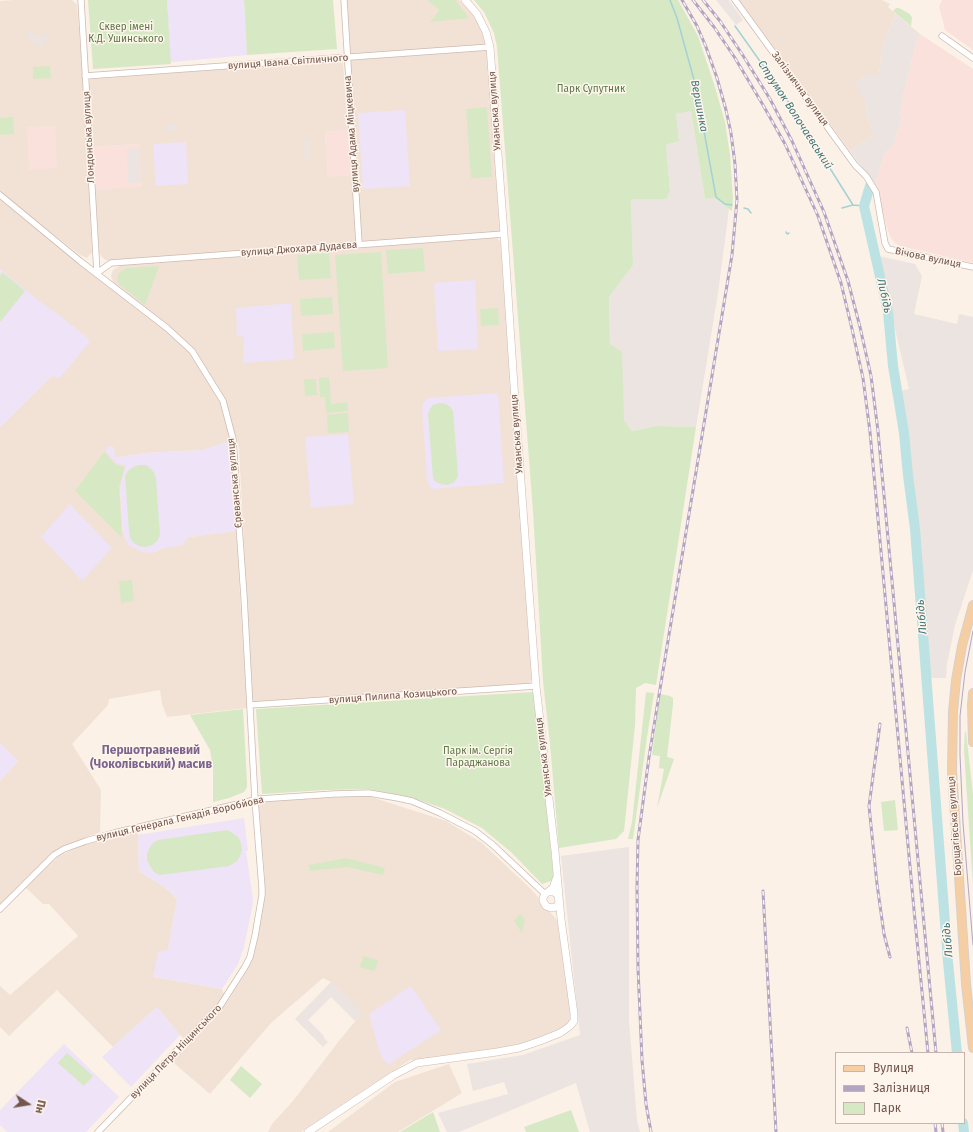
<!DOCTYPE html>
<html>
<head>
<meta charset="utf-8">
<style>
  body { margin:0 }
  #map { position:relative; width:973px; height:1132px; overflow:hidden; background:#fbf1e6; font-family:"Fira Sans",sans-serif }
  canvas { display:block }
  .legend { position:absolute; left:835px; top:1052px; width:130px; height:72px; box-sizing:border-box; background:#fef5ec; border:1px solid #c6b5ac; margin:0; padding:5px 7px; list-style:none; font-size:12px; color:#73564c }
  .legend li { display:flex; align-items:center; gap:8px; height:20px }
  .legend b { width:20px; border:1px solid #c6b5ac }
  .north { position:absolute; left:8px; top:1084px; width:40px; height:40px; -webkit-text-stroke:3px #fef5ec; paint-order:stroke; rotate:102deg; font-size:11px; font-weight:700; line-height:16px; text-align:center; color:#73564c }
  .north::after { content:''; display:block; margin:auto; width:14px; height:18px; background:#73564c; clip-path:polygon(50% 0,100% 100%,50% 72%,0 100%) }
</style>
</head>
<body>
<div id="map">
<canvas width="973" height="1132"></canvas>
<ul class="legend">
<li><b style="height:5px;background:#f6cea3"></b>Вулиця</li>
<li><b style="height:5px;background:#b2a5c4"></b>Залізниця</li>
<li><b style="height:11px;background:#d7e8c5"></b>Парк</li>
</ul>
<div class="north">Пн</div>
</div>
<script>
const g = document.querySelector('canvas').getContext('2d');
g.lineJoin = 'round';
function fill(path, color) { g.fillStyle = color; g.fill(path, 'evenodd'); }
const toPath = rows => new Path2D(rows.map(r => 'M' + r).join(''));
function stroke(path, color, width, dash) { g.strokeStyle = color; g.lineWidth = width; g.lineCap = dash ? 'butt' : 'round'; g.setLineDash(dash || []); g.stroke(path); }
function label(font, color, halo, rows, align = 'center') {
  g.font = font + ' "Fira Sans",sans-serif'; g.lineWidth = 3; g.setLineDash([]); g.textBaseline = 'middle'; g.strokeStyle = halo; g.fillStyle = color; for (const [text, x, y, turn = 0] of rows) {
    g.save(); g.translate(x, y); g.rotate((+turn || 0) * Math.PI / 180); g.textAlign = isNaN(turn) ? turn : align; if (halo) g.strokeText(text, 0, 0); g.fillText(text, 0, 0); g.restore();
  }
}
fill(toPath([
  [15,0,72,0,77,5,83,78,92,252,87,258,80,255,0,192,0,1],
  [345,0,459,0,474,15,483,33,486,42,484,45,482,46,352,55,349,54],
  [739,0,882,0,890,4,888,7,896,14,886,37,882,52,879,75,867,75,860,78,867,101,866,114,874,135,850,151],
  [483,50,486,50,488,54,500,231,498,233,364,242,361,239,349,64,352,60],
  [339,61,343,63,348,130,325,132,328,176,352,175,357,239,354,242,109,261,104,259,101,256,99,252,95,190,139,144,92,147,88,83,91,79],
  [0,198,186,347,197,362,220,401,230,441,203,450,146,453,114,458,105,451,126,466,120,488,123,533,152,553,188,537,236,531,247,708,167,717,162,704,160,690,109,699,108,705,72,744,101,790,100,832,57,849,0,905,0,781,18,761,0,743,0,427,53,375,0,332],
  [492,238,497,238,500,241,501,244,532,679,529,683,524,686,254,703,252,699,239,448,224,402,197,354,178,336,114,285,111,276,113,270,121,265],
  [368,796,446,821,482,843,534,892,545,906,557,920,572,1012,572,1019,560,1032,521,1045,429,1059,410,1060,301,1132,268,1132,272,1124,293,1101,338,1042,362,1013,331,982,323,978,271,1023,210,1094,176,1065,172,1060,226,1004,247,971,255,948,264,899,265,878,259,807,260,802,265,800],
  [136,830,138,835,139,871,166,888,177,899,168,950,153,977,222,989,224,994,222,1000,185,1039,180,1035,157,1007,113,1047,57,990,9,1036,0,1027,0,986,10,995,78,936,49,904,43,904,25,887,58,857,78,847,101,839],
  [449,1064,462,1093,398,1132,328,1132,395,1082]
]), '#f2e2d5');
fill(toPath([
  [942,0,973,0,973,50,945,30,939,6],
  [920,34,973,69,973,263,900,246,895,243,891,238,888,231,875,184,885,153,894,144,902,115,899,114,915,46],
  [55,126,57,168,29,170,27,127],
  [348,130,352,175,328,177,325,132],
  [139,144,142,187,95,190,92,147]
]), '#fbe1db');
fill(toPath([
  [716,0,729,0,743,20,736,25],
  [896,14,920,34,915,46,899,114,902,115,894,144,885,153,875,184,850,151,874,135,866,114,867,101,864,101,855,83,860,78,867,75,879,75,882,52,886,37],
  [30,30,41,38,44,33,49,36,41,47,26,35],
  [691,111,705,199,714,198,729,209,718,293,696,427,656,426,632,431,624,420,610,344,609,297,633,265,631,199,670,191,666,145,679,141,676,114],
  [178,124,178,130,166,131,165,125],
  [309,140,310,161,305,161,304,141],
  [139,148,141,182,128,183,127,149],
  [878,256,915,264,922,276,914,314,957,324,959,314,973,317,973,570,955,625,947,664,946,678,932,678,929,676,911,488,899,391,909,389],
  [629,847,629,1020,637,1121,640,1132,590,1132,576,1083,459,1132,447,1132,438,1113,508,1094,504,1082,473,1091,467,1064,523,1055,580,1035,561,856],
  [331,982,363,1013,355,1021,331,997,308,1020,324,1036,323,1037,328,1042,323,1047,295,1019]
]), '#ebe4e0');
fill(toPath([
  [167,0,244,0,247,55,172,62,170,59],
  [405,110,410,186,363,189,358,113],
  [186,142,188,184,156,186,153,144],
  [0,269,38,300,60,316,88,338,89,341,89,343,59,379,53,375,0,427],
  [475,280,478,349,438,351,434,283],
  [291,303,294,359,243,363,244,337,237,336,236,308],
  [498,393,504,483,433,489,429,486,427,480,422,408,423,403,425,400,428,398],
  [348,434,354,504,311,508,305,437],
  [230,441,236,531,188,537,183,545,161,549,152,553,142,552,128,545,123,533,120,488,126,466,116,463,105,451,109,446,114,447,115,458,146,453,203,450],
  [70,504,112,548,82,581,41,537],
  [0,743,18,761,0,781],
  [244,818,248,851,246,851,253,900,252,908,244,947,238,964,222,989,153,977,158,952,168,950,177,899,166,888,139,871,138,835],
  [411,986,441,1030,388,1065,380,1054,369,1014],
  [157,1007,180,1035,131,1087,102,1057],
  [64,1044,119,1097,86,1132,7,1132,0,1125,0,1110]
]), '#eee3f7');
fill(toPath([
  [88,0,167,0,171,64,93,69],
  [244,0,333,0,337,49,247,55],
  [427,0,455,0,469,18,430,22,440,10],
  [474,0,678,0,698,36,715,87,725,122,730,155,733,199,732,211,714,198,705,199,691,111,676,114,679,141,666,145,670,191,666,199,631,199,633,265,609,297,610,344,622,352,624,420,632,431,656,426,696,427,656,685,645,683,636,688,635,725,624,831,616,839,559,848,550,744,543,681,533,511,497,47,494,33,484,12],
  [896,8,899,8,910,14,912,18,911,26,893,11],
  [50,66,51,78,33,79,33,67],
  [487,107,492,177,471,178,466,109],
  [13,117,14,134,0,135,0,118],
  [423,248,425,271,388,274,386,250],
  [381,252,388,368,343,371,335,255],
  [329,253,331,278,299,280,297,255],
  [159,266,145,305,120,285,117,279,118,275,121,271,127,268],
  [2,272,25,291,0,322,0,276],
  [332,297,333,314,301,316,300,299],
  [498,308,499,325,481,326,480,309],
  [334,332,335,348,303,351,302,334],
  [329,377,331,404,347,402,348,411,326,413,325,397,320,397,319,378],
  [304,379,316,379,317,395,305,396],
  [440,403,446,404,450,407,453,411,458,475,456,480,453,483,447,485,441,484,436,482,433,478,428,414,430,409,433,405],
  [348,413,349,432,328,433,327,415],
  [104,452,115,464,125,467,119,487,122,538,75,491],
  [139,465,146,465,151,469,154,473,156,479,160,535,157,541,152,545,146,547,139,546,134,543,130,538,129,531,125,476,128,471,133,467],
  [132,580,134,601,121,603,119,581],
  [534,692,554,880,542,884,512,853,482,828,445,809,410,797,368,789,325,790,262,794,256,709],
  [646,692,654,693,647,737,633,839,628,839,632,822],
  [660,694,670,696,673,698,673,704,667,757,674,759,657,808,664,769,659,768,660,756,652,755],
  [243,709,247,782,247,787,244,792,229,798,213,802,213,768,210,750,190,715],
  [965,731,966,732,973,794,973,885,966,782,964,750],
  [895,800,898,830,884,831,881,802],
  [227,830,231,832,238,837,241,843,242,850,240,856,237,861,229,866,160,875,154,872,150,866,147,860,147,854,149,849,152,844,158,840],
  [346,858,385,868,383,875,347,867,310,871,309,865],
  [520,914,525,920,522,933,514,921],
  [363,956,378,960,375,971,360,967],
  [67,1053,93,1076,84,1086,58,1063],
  [241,1066,262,1084,250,1098,230,1080],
  [571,1110,579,1132,526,1132,524,1127],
  [433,1112,440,1132,400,1132]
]), '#d7e8c5');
stroke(toPath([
  [670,0,677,18,696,87,716,197,725,204,732,205],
  [735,26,784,95,853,205],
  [744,208,748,209,751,213],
  [842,208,853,205,864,206],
  [786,232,787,234,789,233]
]), '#a3d2d5', 1.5);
stroke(toPath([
  [870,186,864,206,888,312,893,366,904,433,908,475,915,529,948,962,957,1053],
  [963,1123,964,1132]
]), '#bce2e4', 10);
const minor = toPath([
  [81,0,97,273],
  [344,0,359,244],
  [735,0,855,165,866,176,876,192,885,243,888,249,973,267],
  [942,36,973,58],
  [85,76,490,47],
  [0,195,80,261,167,328,192,351,223,401,233,439,244,597,255,800,262,888,262,895,255,936,250,957,245,967,220,1006,98,1132],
  [97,273,111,263,504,234],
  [250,705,536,686],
  [0,909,54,855,64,849,86,841,114,833,259,799,334,794,369,793,398,798,412,801,440,813,475,831,493,845,545,894]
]);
const tertiary = toPath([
  [548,892,554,892,558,895,559,903,556,907,551,908,546,906,543,901,543,898,545,894,553,888,556,879],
  [308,1132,394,1075,417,1063,497,1052,519,1048,540,1041,560,1033,570,1026,574,1021,574,1014,561,919,555,851,536,686,514,386,504,234,490,47,486,32,477,14,465,0]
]);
const primary = toPath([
  [973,605,962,646,956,680,953,712,952,770,966,984,973,1048],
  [973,693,972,705,973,742]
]);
stroke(minor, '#cebab0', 7);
stroke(tertiary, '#cebab0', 8);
stroke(primary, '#d8d0cd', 10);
stroke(minor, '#fff', 5.5);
stroke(tertiary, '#fff', 7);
stroke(primary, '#f6cea3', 8);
stroke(toPath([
  [973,631,965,672,960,716,960,755,963,823,973,945]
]), '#b2a5c4', 1);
const rail = toPath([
  [693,0,714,27,735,58,763,105,785,144,818,216,841,283,852,329,863,378,870,432,914,910,928,1053],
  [703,0,720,21,742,54,770,99,792,141,824,212,848,281,860,327,871,376,878,431,936,1053],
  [880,724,869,806,877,884,884,934,890,957],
  [763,891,776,1132],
  [907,1028,912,1053],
  [935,1123,936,1132],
  [942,1123,943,1132],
  [651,1132,646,1104,642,1060,638,968,637,887,638,840,649,757,659,695,732,255,737,200,735,164,731,133,726,110,717,78,706,47,697,26,682,0]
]);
stroke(rail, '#b2a5c4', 3);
stroke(rail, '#fef5ec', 1.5, [4.5]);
label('10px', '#5a7845', '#fef5ec', [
  ["Сквер імені",126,27],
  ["К.Д. Ушинського",126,39],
  ["Парк Супутник",591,89],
  ["Парк ім. Сергія",478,751],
  ["Параджанова",478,763]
]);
label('10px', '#73564c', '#fef5ec', [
  ["вулиця Івана Світличного",288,62,-4],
  ["Залізнична вулиця",800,89,54],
  ["Уманська вулиця",495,111,-94],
  ["вулиця Адама Міцкевича",352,134,-94],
  ["Лондонська вулиця",89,137,-93],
  ["вулиця Джохара Дудаєва",299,249,-4],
  ["Вічова вулиця",928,258,12],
  ["Уманська вулиця",517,434,-94],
  ["Єреванська вулиця",235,483,-95],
  ["вулиця Пилипа Козицького",393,696,-4],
  ["Уманська вулиця",544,757,-97],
  ["вулиця Генерала Генадія Воробйова",180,819,-13],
  ["Борщагівська вулиця",955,826,-94],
  ["вулиця Петра Ніщинського",176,1052,-46]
]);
label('italic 11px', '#417478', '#fef5ec', [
  ["Вершинка",699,106,79],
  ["Струмок Волочаєвський",795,115,57],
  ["Либідь",884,296,78],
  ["Либідь",922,617,-95],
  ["Либідь",948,940,-95]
]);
label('bold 12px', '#7c648f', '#fef5ec', [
  ["Першотравневий",151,751],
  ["(Чоколівський) масив",151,765]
]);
</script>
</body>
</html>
